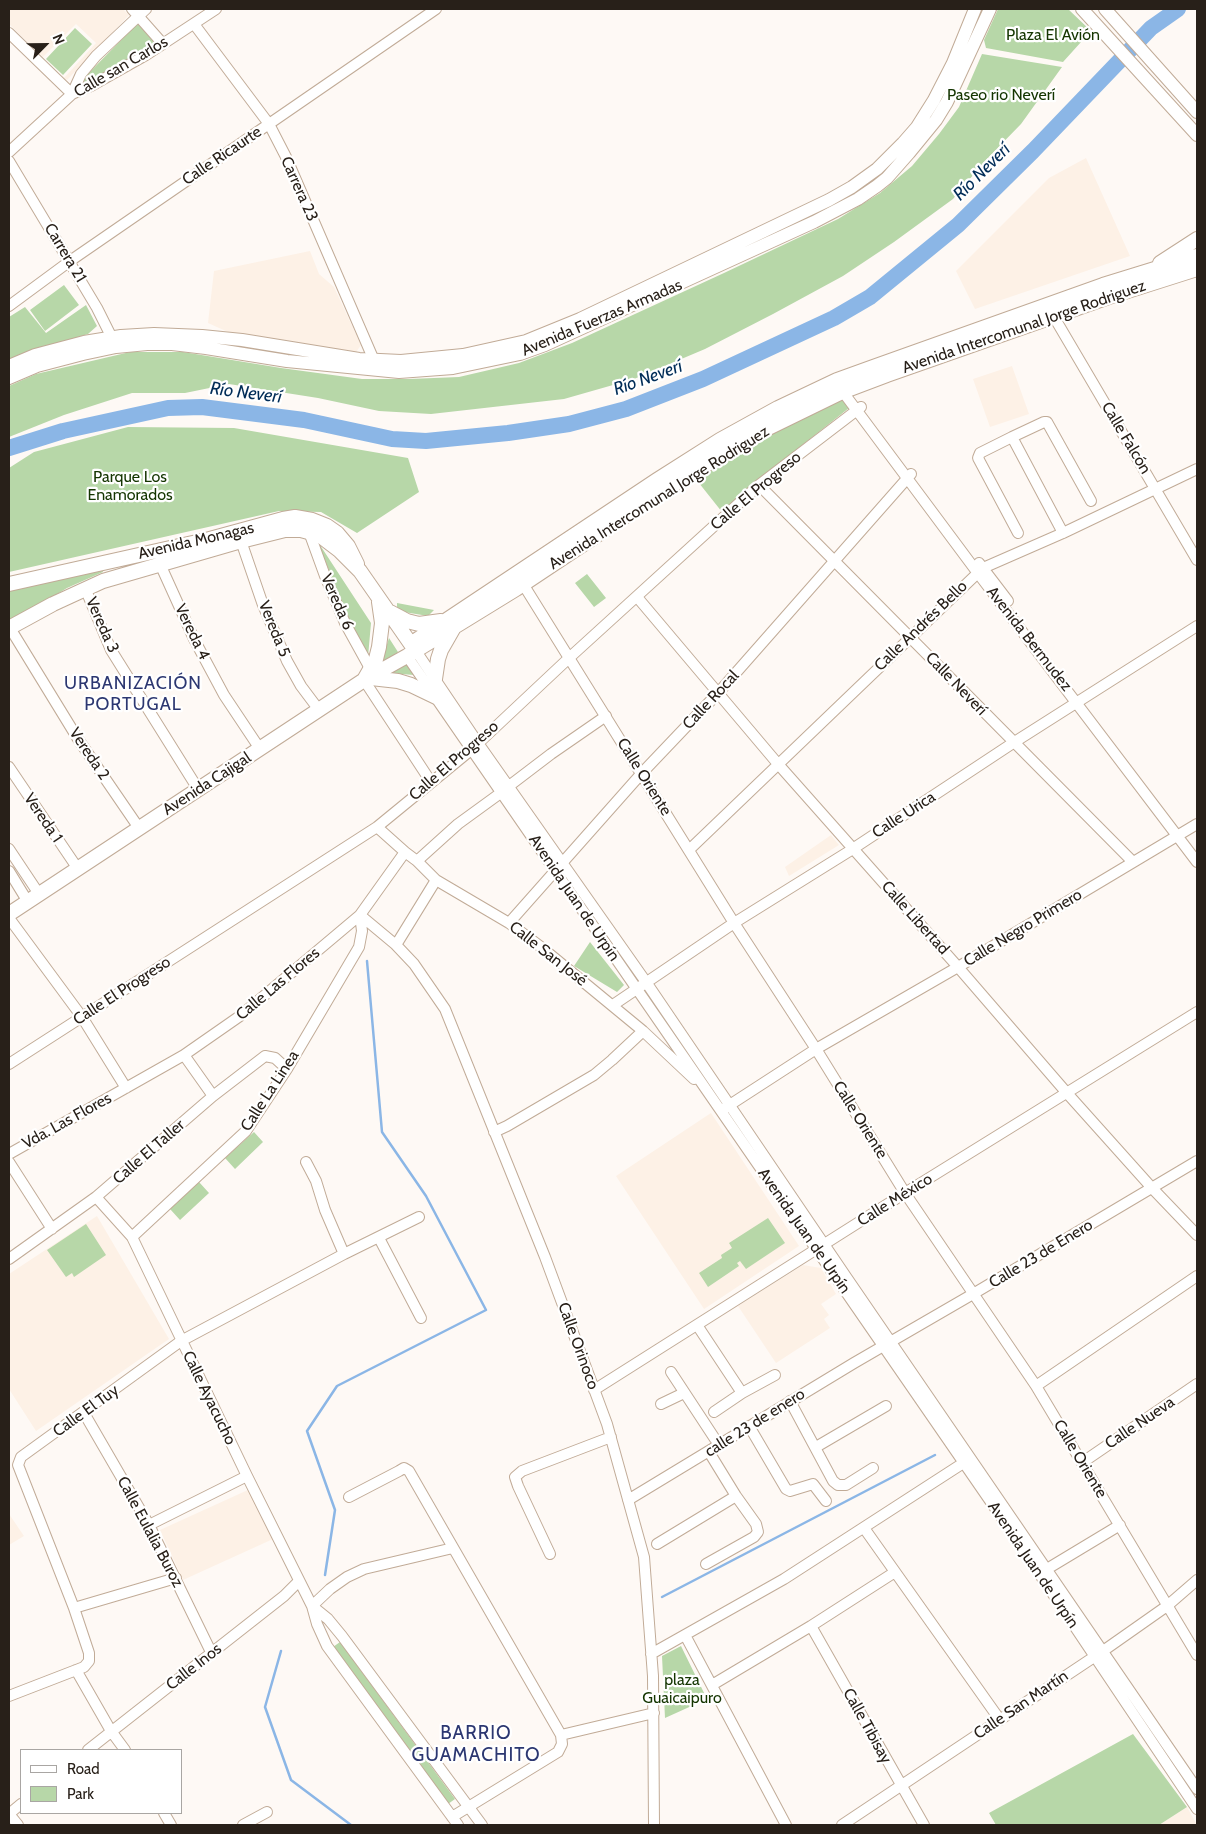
<!DOCTYPE html>
<html>
<head>
<meta charset="utf-8">
<style>
  body { margin:0 }
  #map { position:relative; width:1206px; height:1834px; overflow:hidden; background:#fef9f5; font-family:Cabin,sans-serif }
  canvas { display:block }
  .frame { position:absolute; inset:0; border:10px solid #282019; pointer-events:none }
  .legend { position:absolute; left:20px; top:1749px; width:162px; height:65px; box-sizing:border-box; background:#fff; border:1px solid #a9a6a3; margin:0; padding:6px 9px; list-style:none; font-size:15px; color:#282019 }
  .legend li { display:flex; align-items:center; gap:10px; height:25px }
  .legend b { width:25px; border:1px solid #a9a6a3 }
  .north { position:absolute; left:20px; top:20px; width:50px; height:50px; -webkit-text-stroke:4px #fff; paint-order:stroke; rotate:67deg; font-size:14px; font-weight:700; line-height:20px; text-align:center; color:#282019 }
  .north::after { content:''; display:block; margin:auto; width:18px; height:22px; background:#282019; clip-path:polygon(50% 0,100% 100%,50% 72%,0 100%) }
</style>
</head>
<body>
<div id="map">
<canvas width="1206" height="1834"></canvas>
<div class="frame"></div>
<ul class="legend">
<li><b style="height:6px;background:#fff"></b>Road</li>
<li><b style="height:14px;background:#b7d7a8"></b>Park</li>
</ul>
<div class="north">N</div>
</div>
<script>
const g = document.querySelector('canvas').getContext('2d');
g.lineJoin = 'round';
function fill(path, color) { g.fillStyle = color; g.fill(path, 'evenodd'); }
const toPath = rows => new Path2D(rows.map(r => 'M' + r).join(''));
function stroke(path, color, width, dash) { g.strokeStyle = color; g.lineWidth = width; g.lineCap = dash ? 'butt' : 'round'; g.setLineDash(dash || []); g.stroke(path); }
function label(font, color, halo, rows, align = 'center') {
  g.font = font + ' Cabin,sans-serif'; g.lineWidth = 4.5; g.setLineDash([]); g.textBaseline = 'middle'; g.strokeStyle = halo; g.fillStyle = color; for (const [text, x, y, turn = 0] of rows) {
    g.save(); g.translate(x, y); g.rotate((+turn || 0) * Math.PI / 180); g.textAlign = isNaN(turn) ? turn : align; if (halo) g.strokeText(text, 0, 0); g.fillText(text, 0, 0); g.restore();
  }
}
fill(toPath([
  [9,9,123,9,129,15,67,80,64,78,96,43,76,24,43,57,9,24],
  [1086,158,1130,256,975,309,956,271,1049,178],
  [310,251,319,274,334,287,361,345,354,355,237,336,208,323,214,271],
  [1012,366,1029,414,990,427,973,379],
  [831,835,839,845,789,876,785,867],
  [711,1113,799,1246,704,1309,616,1176],
  [97,1216,169,1339,36,1431,9,1389,9,1274],
  [803,1265,821,1268,836,1294,821,1304,829,1315,824,1319,830,1328,776,1363,738,1306],
  [250,1489,273,1539,183,1580,160,1530],
  [9,1514,24,1536,9,1545],
  [1187,1807,1197,1825,1159,1825]
]), '#fdf1e6');
fill(toPath([
  [998,9,1068,9,1091,31,1063,62,986,48,984,40],
  [140,21,158,42,80,98,73,89],
  [75,28,92,44,63,75,46,59],
  [982,54,1062,67,1021,124,984,162,953,199,894,242,843,276,773,314,705,349,634,379,564,399,431,414,379,411,318,398,229,384,185,393,132,393,64,415,9,437,9,386,36,374,130,352,183,352,281,368,362,379,409,379,459,377,519,363,572,343,724,273,838,219,880,193,912,166,939,134,959,107],
  [64,285,79,305,45,331,30,310],
  [86,305,97,326,88,334,42,348,9,362,9,317,25,307,46,333],
  [842,398,849,408,757,481,722,512,695,478,731,454],
  [128,427,234,428,408,458,419,492,357,533,321,512,279,511,9,572,9,468,34,452],
  [318,542,371,623,368,657,348,620],
  [102,567,103,572,67,588,41,604,9,620,9,589],
  [587,574,606,598,594,607,575,583],
  [397,603,434,610,428,616,404,612,397,607],
  [389,638,398,652,380,666],
  [406,663,414,675,389,673],
  [590,942,624,985,617,992,574,966],
  [254,1132,263,1142,235,1169,225,1158],
  [199,1182,209,1193,180,1220,170,1209],
  [768,1218,785,1243,746,1269,740,1261,737,1263,739,1266,708,1287,699,1273,722,1258,721,1255,732,1248,729,1243],
  [86,1224,106,1255,74,1277,72,1273,66,1277,47,1250],
  [340,1642,455,1799,448,1804,333,1647],
  [681,1646,707,1699,665,1718,662,1656],
  [1133,1734,1187,1807,1159,1825,996,1825,989,1813]
]), '#b7d7a8');
stroke(toPath([
  [325,1575,335,1510,307,1431,337,1386,486,1310,426,1196,382,1132,367,961],
  [662,1597,935,1455],
  [281,1651,265,1707,291,1780,351,1825]
]), '#8bb6e6', 2.5);
stroke(toPath([
  [9,448,63,431,168,408,202,407,304,420,392,439,426,441,508,433,569,424,626,409,703,379,834,318,870,297,958,225,1033,151,1151,28,1178,9]
]), '#8bb6e6', 16);
const minor = toPath([
  [132,9,163,44],
  [194,24,269,124,286,157,376,365],
  [9,33,72,94,81,74,96,56,146,9],
  [9,152,72,94,91,86,146,55,216,9],
  [9,161,97,308,115,344],
  [9,306,70,261,436,9],
  [1054,317,1197,560],
  [843,392,977,572,1197,862],
  [1012,437,1044,422,1047,422,1091,501],
  [759,485,1133,862],
  [309,532,325,576,345,623,371,670],
  [1018,533,978,458,980,453,1012,437,1063,533],
  [241,541,263,605,287,661,301,686,319,710],
  [979,563,1008,601],
  [160,564,194,639,224,695,260,749],
  [523,584,734,923,816,1049,905,1193,1036,1386,1197,1655],
  [85,588,111,650,198,789],
  [637,597,778,764,958,967,1066,1092,1152,1188,1197,1235],
  [10,628,78,739,139,828],
  [416,651,478,743,646,982,847,1278,1197,1789],
  [407,656,1004,1521,1197,1809],
  [364,680,431,782],
  [9,767,78,869],
  [509,786,551,754,606,716],
  [377,827,405,852,417,861,436,880,509,923,541,947,643,1031,694,1079],
  [9,849,39,894],
  [690,849,983,568,1063,533,1197,469],
  [417,861,458,824,502,792],
  [9,871,28,902],
  [360,915,396,945,414,964,445,1009,545,1257,607,1424,644,1557,653,1676,654,1825],
  [9,918,82,1017,126,1088],
  [509,923,641,774,719,692,911,474],
  [396,945,436,880],
  [613,1005,734,923,848,852,1013,743,1197,626],
  [184,1055,213,1096],
  [9,1064,377,827,471,750,569,658,759,485,861,407],
  [725,1108,816,1049,958,967,1197,824],
  [494,1132,507,1126,594,1075,612,1060,643,1031],
  [9,1154,184,1055,240,1016,360,915,405,852],
  [9,1162,52,1229],
  [306,1162,316,1181,325,1210,344,1254],
  [96,1197,132,1237,247,1476,312,1606,317,1624,327,1646,458,1825],
  [132,1237,246,1131,287,1069,359,947,362,931,360,915],
  [379,1238,421,1318],
  [9,1259,96,1197,213,1096,265,1056,275,1058,287,1069],
  [697,1325,742,1393,775,1375],
  [671,1372,715,1439],
  [1036,1386,1197,1276],
  [594,1390,905,1193,1197,1012],
  [790,1401,833,1481,838,1485,846,1485,873,1468],
  [661,1404,684,1393],
  [714,1412,742,1393],
  [84,1413,149,1525,212,1654],
  [749,1426,786,1489,790,1491,813,1484,826,1501],
  [816,1447,886,1406],
  [1083,1462,1197,1384],
  [349,1497,399,1471,404,1468,409,1471,561,1735,562,1744,558,1752,452,1817],
  [628,1500,854,1363,973,1294,1197,1161],
  [149,1525,247,1476],
  [864,1528,1000,1720],
  [657,1544,736,1496],
  [550,1554,518,1486,515,1477,522,1471,611,1437],
  [706,1564,754,1537,758,1532,756,1524,736,1496,709,1452],
  [1042,1572,1120,1525],
  [312,1606,328,1619,342,1636,482,1825],
  [312,1606,330,1589,347,1577,364,1569,453,1548],
  [74,1608,176,1578],
  [811,1626,924,1825],
  [685,1635,786,1825],
  [651,1654,784,1579,968,1460],
  [76,1670,111,1731,125,1750],
  [712,1685,811,1626,895,1572],
  [9,1696,84,1667,89,1661,89,1653,74,1608,18,1465,21,1457,181,1341,344,1254,419,1217],
  [561,1735,654,1713],
  [88,1750,284,1596,299,1581],
  [164,1813,171,1825],
  [9,1814,21,1804],
  [9,1814,18,1825],
  [243,1825,267,1812],
  [842,1825,1103,1651,1167,1606,1197,1580]
]);
const tertiary = toPath([
  [1082,9,1197,135],
  [1105,9,1197,112],
  [9,366,35,355,84,342,121,336,154,334,202,336,242,340,359,359,401,361,463,355,526,341,580,319,829,200,852,187,877,169,903,143,917,127,934,100,953,63,975,9],
  [9,378,37,366,83,354,116,347,147,344,172,344,206,348,287,361,399,372,453,368,520,354,545,345,814,222,858,199,877,186,887,178,909,153,936,120,947,102,990,9]
]);
const secondary = toPath([
  [1160,263,1197,239],
  [9,584,206,540,283,519,295,517,312,520,327,526,337,533,348,546,357,564],
  [390,612,407,621,419,624,441,621],
  [9,628,53,604,103,581,241,541,285,530,301,530,319,535,340,551,360,571,415,650],
  [412,643,657,480,720,440,778,408,837,380,873,367,1103,285,1197,256],
  [371,678,398,681,411,685,436,697],
  [435,679,438,659,441,650,453,629],
  [364,680,376,659,379,647,382,623,379,602],
  [9,914,364,680,407,656,516,589,663,491,758,433,842,392,887,375,1109,297,1197,269]
]);
stroke(minor, '#c1ab97', 12);
stroke(tertiary, '#c1ab97', 14);
stroke(secondary, '#c1ab97', 16);
stroke(minor, '#fff', 10);
stroke(tertiary, '#fff', 12);
stroke(secondary, '#fff', 14);
label('16px', '#143500', '#fff', [
  ["Plaza El Avión",1053,35],
  ["Paseo rio Neverí",1001,95],
  ["Parque Los",130,477],
  ["Enamorados",130,495],
  ["plaza",682,1680],
  ["Guaicaipuro",682,1698]
]);
label('16px', '#282019', '#fff', [
  ["Calle san Carlos",121,67,-30],
  ["Calle Ricaurte",222,156,-34],
  ["Carrera 23",299,189,66],
  ["Carrera 21",65,253,59],
  ["Avenida Fuerzas Armadas",602,318,-23],
  ["Avenida Intercomunal Jorge Rodriguez",1024,327,-19],
  ["Calle Falcón",1126,438,59],
  ["Calle El Progreso",756,491,-40],
  ["Avenida Intercomunal Jorge Rodriguez",659,498,-32],
  ["Avenida Monagas",196,541,-13],
  ["Vereda 6",337,602,66],
  ["Vereda 3",102,625,66],
  ["Calle Andrés Bello",921,626,-44],
  ["Vereda 5",274,629,68],
  ["Vereda 4",192,632,64],
  ["Avenida Bermudez",1029,639,52],
  ["Calle Neverí",956,684,46],
  ["Calle Rocal",711,700,-47],
  ["Vereda 2",89,754,56],
  ["Calle El Progreso",454,761,-41],
  ["Calle Oriente",644,777,58],
  ["Avenida Cajigal",207,784,-33],
  ["Calle Urica",904,815,-33],
  ["Vereda 1",43,818,56],
  ["Avenida Juan de Urpín",574,898,56],
  ["Calle Libertad",915,918,48],
  ["Calle Negro Primero",1023,928,-31],
  ["Calle San José",548,954,38],
  ["Calle Las Flores",278,984,-40],
  ["Calle El Progreso",122,991,-33],
  ["Calle La Linea",270,1091,-57],
  ["Calle Oriente",860,1120,58],
  ["Vda. Las Flores",67,1121,-29],
  ["Calle El Taller",149,1152,-41],
  ["Calle México",895,1200,-32],
  ["Avenida Juan de Urpín",804,1231,55],
  ["Calle 23 de Enero",1041,1254,-31],
  ["Calle Orinoco",578,1346,70],
  ["Calle Ayacucho",209,1398,64],
  ["Calle El Tuy",86,1411,-36],
  ["calle 23 de enero",755,1423,-32],
  ["Calle Nueva",1140,1423,-34],
  ["Calle Oriente",1080,1459,59],
  ["Calle Eulalia Buroz",150,1532,62],
  ["Avenida Juan de Urpín",1033,1565,56],
  ["Calle Inos",194,1667,-38],
  ["Calle San Martín",1021,1705,-34],
  ["Calle Tibisay",867,1726,61]
]);
label('italic 18px', '#002c57', '#fff', [
  ["Río Neverí",982,172,-45],
  ["Río Neverí",648,378,-20],
  ["Río Neverí",246,393,7]
]);
g.letterSpacing = '1px';
label('18px', '#2c3771', '#fff', [
  ["URBANIZACIÓN",133,684],
  ["PORTUGAL",133,705]
]);
g.letterSpacing = '0px';
g.letterSpacing = '1px';
label('19px', '#2c3771', '#fff', [
  ["BARRIO",476,1733],
  ["GUAMACHITO",476,1755]
]);
g.letterSpacing = '0px';
</script>
</body>
</html>
